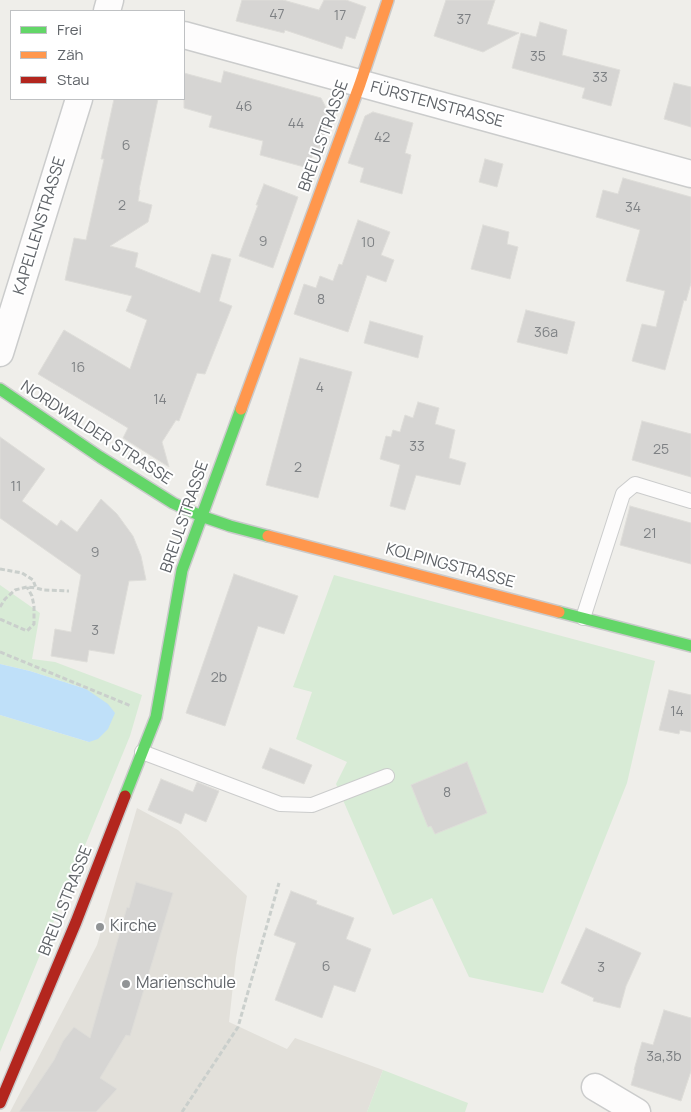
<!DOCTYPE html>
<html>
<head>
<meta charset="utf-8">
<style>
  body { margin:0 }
  #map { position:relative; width:691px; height:1112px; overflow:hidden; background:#efeeea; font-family:Manrope,sans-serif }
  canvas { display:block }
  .legend { position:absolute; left:10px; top:10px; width:175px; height:90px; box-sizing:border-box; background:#fff; border:1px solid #bfc1c3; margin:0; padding:6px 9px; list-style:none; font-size:15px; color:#5f6368 }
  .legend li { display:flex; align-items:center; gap:10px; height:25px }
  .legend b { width:25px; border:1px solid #bfc1c3 }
</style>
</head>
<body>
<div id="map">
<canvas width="691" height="1112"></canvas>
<ul class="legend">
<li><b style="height:6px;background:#63d668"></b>Frei</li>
<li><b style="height:6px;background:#ff974d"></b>Zäh</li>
<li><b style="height:6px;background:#b3261e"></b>Stau</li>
</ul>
</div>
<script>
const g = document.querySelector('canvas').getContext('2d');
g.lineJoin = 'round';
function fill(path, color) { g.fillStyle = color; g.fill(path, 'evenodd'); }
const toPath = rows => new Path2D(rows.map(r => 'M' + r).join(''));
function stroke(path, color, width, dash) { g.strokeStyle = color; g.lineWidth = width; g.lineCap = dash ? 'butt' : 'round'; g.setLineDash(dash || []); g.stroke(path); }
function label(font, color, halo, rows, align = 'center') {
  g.font = font + ' Manrope,sans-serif'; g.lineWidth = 4; g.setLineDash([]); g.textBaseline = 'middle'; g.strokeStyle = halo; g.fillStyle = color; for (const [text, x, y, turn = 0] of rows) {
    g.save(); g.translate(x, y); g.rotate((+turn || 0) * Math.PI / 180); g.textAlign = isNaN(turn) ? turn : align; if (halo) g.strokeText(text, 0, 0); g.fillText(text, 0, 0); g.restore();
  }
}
fill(toPath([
  [137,808,178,830,247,896,236,958,229,1022,287,1049,295,1038,383,1070,367,1112,10,1112,97,945]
]), '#e2e0da');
fill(toPath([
  [334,575,655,661,627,783,543,993,469,977,432,898,393,915,336,784,347,762,296,739,312,692,293,687],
  [0,585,40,613,32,659,55,662,142,695,130,736,0,1052,0,715,89,742,86,689,30,671,0,664],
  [383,1070,468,1103,465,1112,367,1112]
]), '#d8ebd6');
fill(toPath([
  [0,664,30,671,86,689,108,704,115,713,108,729,98,739,89,742,0,715]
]), '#bfe0f9');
const building = toPath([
  [242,0,283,0,319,10,324,0,346,0,366,7,355,39,346,36,342,49,285,30,284,33,236,21,242,0],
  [446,0,495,0,487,24,519,33,483,52,434,36,446,0],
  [540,22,567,30,562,55,620,70,611,106,582,98,585,88,512,68,521,33,536,37,540,22],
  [224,71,321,98,331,117,317,155,313,154,308,168,260,155,263,141,209,127,212,116,184,108,184,73,221,83,224,71],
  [674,83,691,87,691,127,664,119,674,83],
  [114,99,158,99,139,190,140,190,138,201,152,205,148,222,110,246,138,253,135,267,200,293,212,254,231,259,219,301,232,306,205,374,197,373,179,421,176,420,162,442,169,467,123,438,128,428,38,374,64,330,130,369,147,320,126,311,132,296,65,280,74,238,86,240,104,159,101,159,114,99],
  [373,112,413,123,405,153,411,155,402,194,360,182,364,168,348,163,365,116,373,112],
  [485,159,503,164,497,187,479,182,485,159],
  [623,178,691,197,691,283,686,301,684,300,665,370,632,361,642,324,656,327,665,291,626,281,640,230,596,217,603,190,618,194,623,178],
  [264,184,298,197,273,268,239,256,258,205,256,205,264,184],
  [358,220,390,232,381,255,394,260,386,282,367,275,348,332,294,314,304,284,316,288,320,276,333,281,339,264,342,265,358,220],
  [483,225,509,232,507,244,518,247,510,279,471,269,483,225],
  [526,310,575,322,567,354,517,342,526,310],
  [370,321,423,336,418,358,364,343,370,321],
  [300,358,352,372,318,498,266,485,300,358],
  [418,402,439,408,435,424,455,430,449,458,466,463,460,485,416,475,405,510,390,506,400,465,380,459,386,436,391,437,393,430,400,432,405,415,413,418,418,402],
  [642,421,691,434,691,477,632,460,642,421],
  [0,437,45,469,22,501,57,526,61,520,77,532,101,499,117,514,133,536,141,556,146,580,129,581,114,654,89,650,87,662,51,656,55,629,71,632,81,575,0,518,0,437],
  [630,506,691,523,691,564,620,545,630,506],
  [234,574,298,596,284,634,258,626,225,726,186,713,234,574],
  [669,690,691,695,691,732,680,730,679,734,659,730,669,690],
  [270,748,312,765,304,784,262,768,270,748],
  [467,762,487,813,435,834,431,826,428,827,411,785,467,762],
  [161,779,193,792,197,782,219,791,206,822,185,813,181,824,148,810,161,779],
  [136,882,173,893,130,1036,126,1035,100,1078,117,1089,96,1112,19,1112,54,1060,63,1041,74,1027,90,1038,127,907,129,908,136,882],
  [291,891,317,901,316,904,354,918,346,939,371,949,355,992,334,985,322,1018,275,1000,296,943,274,935,291,891],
  [586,928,641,953,626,986,620,1008,593,1001,594,998,561,983,586,928],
  [664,1010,691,1018,691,1071,681,1101,631,1085,635,1070,634,1070,642,1042,653,1045,664,1010]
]);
fill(building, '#d6d5d3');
stroke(building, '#deddd9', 1);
const lane = toPath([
  [583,618,623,494,635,484,691,501],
  [142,752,280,804,312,805,387,776]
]);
const street = toPath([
  [107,11,110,0],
  [184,35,691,174],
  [0,353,79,99],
  [595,1087,637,1112]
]);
const fast = toPath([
  [0,389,100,457,173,503,201,516,230,526,268,536],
  [559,612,691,646],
  [125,796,156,717,182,570,241,409]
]);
const slow = toPath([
  [241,409,360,84,388,0],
  [268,536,559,612]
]);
const jam = toPath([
  [0,1103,76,922,125,796]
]);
stroke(lane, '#cbcccc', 16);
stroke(street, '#cbcccc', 29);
stroke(fast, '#cacacb', 14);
stroke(slow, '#cacacb', 14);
stroke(jam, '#cacacb', 14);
stroke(toPath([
  [0,569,22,573,33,580,36,588,44,590,69,591],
  [0,607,5,599,15,590,27,587,36,588],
  [0,619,27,631,34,624,34,606,32,596,27,587],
  [0,652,131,706],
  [182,1112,238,1027,279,883]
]), '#cacfcc', 3, [5, 2.5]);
stroke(lane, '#fdfcfc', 14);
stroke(street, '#fdfcfc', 26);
stroke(fast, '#63d668', 11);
stroke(slow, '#ff974d', 11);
stroke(jam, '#b3261e', 11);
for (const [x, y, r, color] of [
  [100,927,5,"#919496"],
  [126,984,5,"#919496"]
]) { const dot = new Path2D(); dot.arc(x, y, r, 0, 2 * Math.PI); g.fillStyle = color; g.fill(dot); stroke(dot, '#fff', 2); }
label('14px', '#7e8184', null, [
  ["47",277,15],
  ["17",340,16],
  ["37",464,20],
  ["35",538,57],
  ["33",600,78],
  ["46",244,107],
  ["44",296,124],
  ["42",382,138],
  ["6",126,146],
  ["2",122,206],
  ["34",633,208],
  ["9",263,242],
  ["10",368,243],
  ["8",321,300],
  ["36a",546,333],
  ["16",78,368],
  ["4",320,388],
  ["14",160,400],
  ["33",417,447],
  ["25",661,450],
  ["2",298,468],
  ["11",16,487],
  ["21",650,534],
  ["9",95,553],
  ["3",95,631],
  ["2b",219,678],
  ["14",677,712],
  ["8",447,793],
  ["6",326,967],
  ["3",601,968],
  ["3a,3b",664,1057]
]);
label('16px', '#5f6368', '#fff', [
  ["FÜRSTENSTRASSE",437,105,15],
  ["BREULSTRASSE",324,136,-70],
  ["KAPELLENSTRASSE",40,226,-73],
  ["NORDWALDER STRASSE",96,433,33],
  ["BREULSTRASSE",185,517,-71],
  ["KOLPINGSTRASSE",450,566,15],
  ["BREULSTRASSE",66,901,-68]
]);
label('16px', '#5f6368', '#fff', [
  ["Kirche",110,927],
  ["Marienschule",136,984]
], 'left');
</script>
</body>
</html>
